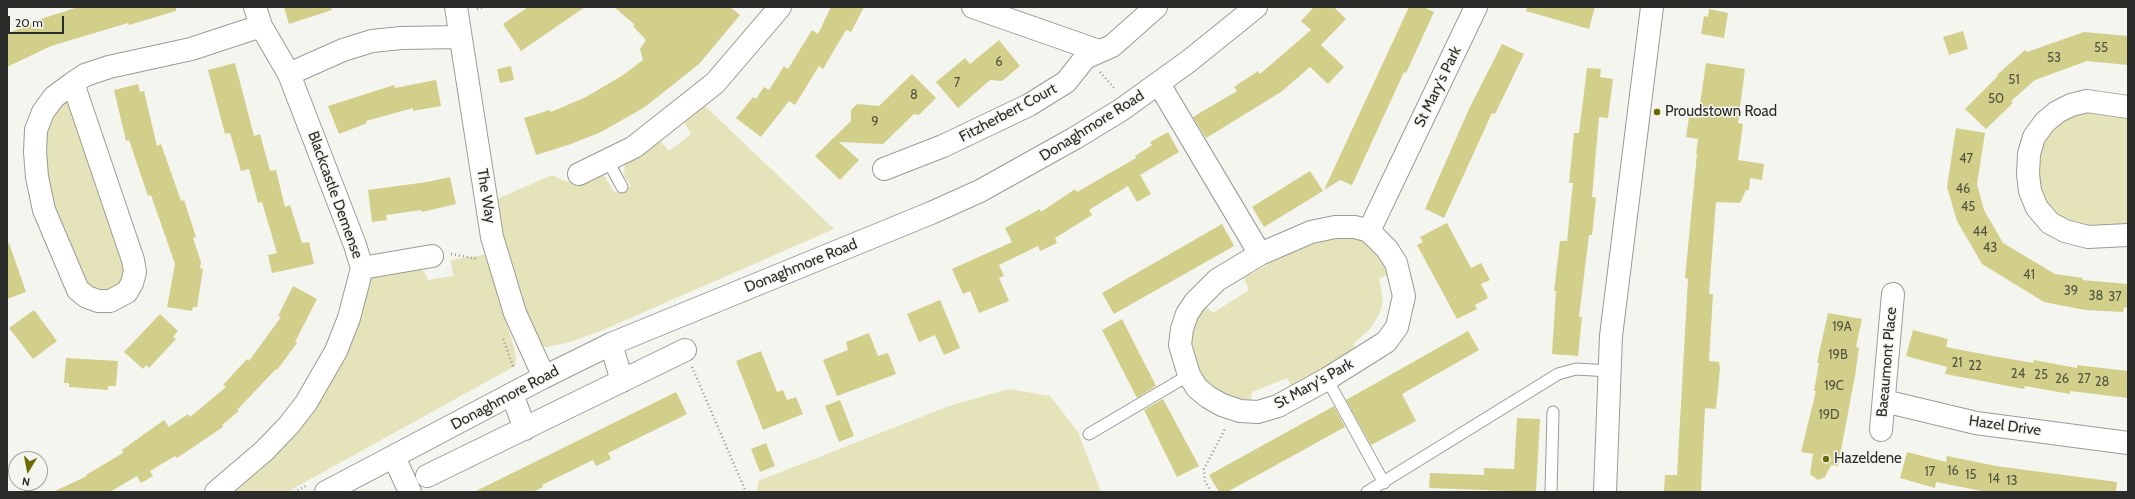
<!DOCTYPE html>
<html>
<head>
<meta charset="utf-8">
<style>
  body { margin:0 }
  #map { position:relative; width:2135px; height:499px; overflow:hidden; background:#f5f5f0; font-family:Cabin,sans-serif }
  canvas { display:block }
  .frame { position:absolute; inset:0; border:8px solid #2b2b29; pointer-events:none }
  .north { position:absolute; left:8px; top:451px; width:40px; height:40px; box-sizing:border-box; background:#f5f5f0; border:1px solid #a4a4a0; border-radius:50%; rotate:190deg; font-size:11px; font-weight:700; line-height:16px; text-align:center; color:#2b2b29 }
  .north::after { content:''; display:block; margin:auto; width:14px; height:18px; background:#6d6902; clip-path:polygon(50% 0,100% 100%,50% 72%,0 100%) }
  .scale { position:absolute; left:8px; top:16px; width:56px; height:18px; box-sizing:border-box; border:2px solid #2b2b29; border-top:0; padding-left:5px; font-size:12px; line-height:14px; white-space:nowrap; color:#2b2b29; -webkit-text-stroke:3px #f5f5f0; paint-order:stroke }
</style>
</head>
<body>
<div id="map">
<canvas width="2135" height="499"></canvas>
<div class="frame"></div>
<div class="north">N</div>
<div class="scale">20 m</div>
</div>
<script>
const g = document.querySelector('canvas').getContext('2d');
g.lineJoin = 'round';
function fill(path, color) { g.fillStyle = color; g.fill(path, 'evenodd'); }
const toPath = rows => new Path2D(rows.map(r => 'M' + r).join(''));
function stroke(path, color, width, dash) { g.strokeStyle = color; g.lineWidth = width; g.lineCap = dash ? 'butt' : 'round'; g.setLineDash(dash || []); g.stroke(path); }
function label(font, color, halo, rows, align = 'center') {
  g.font = font + ' Cabin,sans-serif'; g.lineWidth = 3; g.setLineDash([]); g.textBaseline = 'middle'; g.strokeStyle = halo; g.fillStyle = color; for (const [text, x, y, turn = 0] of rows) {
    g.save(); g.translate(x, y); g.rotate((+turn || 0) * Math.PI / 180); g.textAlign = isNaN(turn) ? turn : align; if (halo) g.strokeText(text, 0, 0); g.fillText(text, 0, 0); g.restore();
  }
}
fill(toPath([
  [67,99,71,104,126,261,121,286,101,294,89,289,66,245,42,162,45,128,62,101],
  [704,105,834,229,603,330,567,343,546,347,535,342,513,278,501,227,497,199,552,175,562,180,575,183,598,175,604,176,615,193,631,186,624,176,625,163,658,138,669,151,691,134,684,122],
  [2098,111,2128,118,2128,226,2077,227,2056,218,2043,198,2037,158,2045,138,2055,122,2079,113],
  [1343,234,1364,241,1380,253,1394,273,1379,278,1383,300,1380,313,1370,329,1353,344,1361,354,1294,390,1287,378,1252,392,1250,404,1240,403,1202,381,1188,347,1192,323,1203,304,1213,313,1249,290,1244,278,1293,250,1320,239],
  [488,254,496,289,514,348,516,358,515,366,287,492,229,492,259,471,311,413,367,280,373,275,419,268,423,270,428,280,453,276,451,260],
  [1009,389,1050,396,1078,432,1101,492,757,492,758,481,949,406]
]), '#e4e3b9');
fill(toPath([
  [78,7,176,7,176,11,129,25,128,23,51,46,7,67,7,34,38,20],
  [284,7,331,7,332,10,289,24],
  [528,7,585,7,521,51,503,24],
  [614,7,730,7,740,15,699,64,645,107,601,132,571,144,536,155,524,118,550,110,551,112,586,97,623,75,643,60,640,49,646,40,633,26,635,25],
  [831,7,864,7,851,32,846,30,823,69,819,66,795,105,789,101,761,137,736,118,753,97,756,99,764,87,769,90,784,66,788,69,812,30,818,34],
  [1314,7,1334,7,1346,19,1321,45,1344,67,1328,84,1310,67,1281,92,1206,138,1193,117,1237,91,1234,87,1258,71,1260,74,1311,30,1301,21],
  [1409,7,1423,7,1434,12,1406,73,1404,72,1352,185,1340,180,1324,190],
  [1527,7,1595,7,1589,29,1526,11],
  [1709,9,1728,13,1724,38,1701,34,1704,16,1708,17],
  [1963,31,1968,49,1949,55,1943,37],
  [2084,32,2128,36,2128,65,2087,61,2035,80,2011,101,2013,103,1986,129,1965,109,1998,76,1997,75,2025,50,2027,52],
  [999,40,1020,66,1002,81,990,80,958,108,936,82,965,58,970,64],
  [1502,44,1524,54,1495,114,1492,113,1444,218,1425,209,1469,109],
  [235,63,254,136,260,134,270,171,276,170,285,207,290,205,302,243,309,242,314,264,272,273,268,255,277,253,262,202,258,203,249,169,241,171,230,133,225,134,208,70],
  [1706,63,1745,69,1738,123,1743,124,1738,160,1764,164,1762,180,1750,178,1749,190,1746,190,1740,203,1716,202,1709,294,1713,294,1709,361,1719,362,1720,368,1716,409,1705,408,1701,492,1664,492,1665,475,1677,475,1688,279,1685,278,1697,154,1696,154,1698,139,1686,137,1689,117,1698,118],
  [511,66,514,80,500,83,497,69],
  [1587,68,1601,69,1600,77,1613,79,1608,118,1599,117,1592,197,1596,198,1592,235,1589,235,1579,317,1582,317,1578,356,1552,354,1556,291,1554,291,1560,241,1567,241,1573,183,1569,183,1574,133,1579,133],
  [912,74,936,98,919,115,914,114,883,144,839,142,859,160,840,180,815,156,851,121,851,110,857,104,879,106],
  [436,80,441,106,413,111,413,108,366,121,367,123,339,134,328,106,394,85,395,88],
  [138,84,140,92,144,91,157,146,161,144,181,201,184,200,196,237,193,238,201,262,200,268,203,269,197,307,193,307,192,311,167,307,175,264,151,195,148,196,129,140,126,141,114,90],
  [1956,128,1985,133,1977,184,1984,210,2003,243,2055,274,2083,278,2082,280,2128,284,2128,308,2124,307,2123,312,2085,310,2044,302,1982,264,1957,221,1947,187],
  [1168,132,1179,152,1140,175,1151,194,1137,202,1128,186,1089,210,1092,215,1055,238,1057,243,1040,251,1038,246,999,265,1004,276,999,278,1009,301,979,313,970,291,963,294,952,269,1012,242,1005,228,1040,209,1041,212,1075,189,1077,192,1136,158,1135,156,1152,145,1150,142],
  [1310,171,1323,191,1264,227,1252,207],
  [450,177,456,204,422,212,421,210,386,215,387,220,372,222,368,190,427,182],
  [1447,223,1471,268,1481,263,1490,280,1481,284,1488,298,1475,305,1477,309,1457,319,1417,245,1423,242,1420,237],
  [1222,224,1234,246,1114,314,1102,293],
  [9,243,26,292,7,299,7,244],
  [293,286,317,299,295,342,297,343,277,370,276,369,237,410,239,411,222,425,223,427,177,458,175,456,150,471,153,476,141,483,137,476,110,492,53,492,87,476,86,475,123,453,122,450,164,420,169,427,188,414,190,417,226,387,223,385,247,359,249,361,281,317,278,316],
  [940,300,960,348,944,355,935,335,919,342,907,314],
  [34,310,57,341,33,359,9,328],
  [1828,313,1862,319,1856,347,1859,348,1855,376,1838,466,1831,465,1825,477,1818,480,1810,474,1813,454,1801,452,1816,391,1814,391,1819,363,1817,363],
  [160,314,178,331,173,337,176,339,149,368,146,365,143,369,124,352],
  [1122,319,1156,386,1137,398,1102,330],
  [1913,330,1948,339,1946,347,1993,356,2033,363,2034,360,2077,368,2077,365,2128,371,2128,398,2070,391,2070,394,2025,386,2024,389,1945,374,1947,367,1906,356],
  [1468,331,1479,350,1402,394,1416,421,1371,445,1346,400],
  [869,333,878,356,888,353,896,374,837,396,823,360,848,350,846,342],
  [761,351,777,392,783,390,787,400,796,397,803,414,763,430,736,361],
  [66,358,118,361,116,386,108,386,108,390,69,387,69,383,64,383],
  [676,392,687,414,608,453,611,459,596,466,593,460,542,485,543,487,533,492,474,492],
  [1163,399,1199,466,1177,477,1144,410],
  [840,400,854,436,839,442,825,406],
  [1334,406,1345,427,1227,492,1219,492,1209,475],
  [1517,418,1540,419,1536,492,1429,488,1430,473,1484,475,1484,468,1514,469],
  [766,443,775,466,760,472,751,449],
  [1907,452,1946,462,1947,456,1996,466,2117,482,2116,492,1987,492,1936,482,1935,488,1900,478]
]), '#d1cf8a');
const service = toPath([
  [608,161,622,187],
  [1327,379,1384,483],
  [1089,434,1189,375],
  [1367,492,1558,374,1576,369,1610,371],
  [1551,492,1553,412]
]);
const minor = toPath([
  [456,7,492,237,515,313,544,377],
  [973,7,1099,51],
  [289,74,343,50,372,41,401,38,460,37],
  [73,83,133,260,135,272,132,283,127,292,110,301,98,301,87,297,78,290,44,210,37,177,35,152,36,130,43,112,54,97,73,83,85,75,109,67,191,49,261,26],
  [1159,84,1260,254],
  [2128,107,2087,101,2071,105,2057,112,2045,122,2034,137,2029,154,2028,174,2030,191,2037,208,2050,223,2065,231,2088,237,2128,235],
  [884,169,943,146,1029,105,1066,82,1085,58,1112,46,1156,7],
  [579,174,634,147,715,83,780,7],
  [1335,227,1355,227,1369,231,1387,249,1396,263,1404,296,1397,327,1386,342,1327,379,1278,406,1258,412,1240,411,1222,405,1208,397,1197,388,1189,375,1180,345,1182,329,1187,314,1195,302,1217,280,1260,254,1311,232,1335,227],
  [1369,231,1476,7],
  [362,268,432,256],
  [611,344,622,381],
  [512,394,525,429],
  [1884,401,1976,423,2128,443],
  [1881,430,1893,294],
  [394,457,410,492],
  [427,476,685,350],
  [216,492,264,451,289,425,306,403,336,351,349,318,362,268,355,245,289,74,261,26,255,7]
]);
const secondary = toPath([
  [1605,492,1611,336,1652,7]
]);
const primary = toPath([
  [326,492,544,377,611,344,931,213,980,191,1075,138,1121,110,1189,61,1256,7]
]);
stroke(service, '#9b9b96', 13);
stroke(minor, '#9b9b96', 24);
stroke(secondary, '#9b9b96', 24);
stroke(primary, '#9b9b96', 24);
stroke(toPath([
  [477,9,485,7],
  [1100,72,1115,89],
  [451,254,477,259],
  [503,339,514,369],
  [692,367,746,492],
  [294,492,308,485],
  [1211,492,1205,481,1204,469,1226,427]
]), '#979793', 2.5, [1, 3]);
stroke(service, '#fff', 11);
stroke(minor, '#fff', 22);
stroke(secondary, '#fff', 22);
stroke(primary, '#fff', 22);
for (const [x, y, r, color] of [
  [1657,112,4,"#6d6902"],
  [1826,459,4,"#6d6902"]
]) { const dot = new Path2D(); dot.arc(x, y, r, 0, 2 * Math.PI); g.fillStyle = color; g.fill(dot); stroke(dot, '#f5f5f0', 1.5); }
label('13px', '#545441', null, [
  ["55",2101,48],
  ["53",2054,58],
  ["6",999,62],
  ["51",2014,80],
  ["7",957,83],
  ["8",914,95],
  ["50",1996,99],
  ["9",875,122],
  ["47",1966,159],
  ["46",1963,189],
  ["45",1968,207],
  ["44",1980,232],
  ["43",1990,248],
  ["41",2029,275],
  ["39",2071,291],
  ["38",2096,296],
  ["37",2115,297],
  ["19A",1842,327],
  ["19B",1838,355],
  ["21",1957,363],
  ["22",1975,366],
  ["24",2018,374],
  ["25",2041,375],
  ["26",2062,379],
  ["27",2084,379],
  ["28",2102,382],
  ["19C",1834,386],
  ["19D",1829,415],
  ["16",1953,471],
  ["17",1930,472],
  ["15",1971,475],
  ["14",1994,479],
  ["13",2012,481]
]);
label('15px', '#2b2b29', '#f5f5f0', [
  ["St Mary's Park",1438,87,-64],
  ["Fitzherbert Court",1008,113,-28],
  ["Donaghmore Road",1092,126,-32],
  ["Blackcastle Demense",335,195,70],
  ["The Way",486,196,81],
  ["Donaghmore Road",801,266,-22],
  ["Baeaumont Place",1887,362,-85],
  ["St Mary's Park",1314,384,-29],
  ["Donaghmore Road",505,398,-28],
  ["Hazel Drive",2005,426,8]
]);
label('15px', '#2b2b29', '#f5f5f0', [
  ["Proudstown Road",1665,112],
  ["Hazeldene",1834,459]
], 'left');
</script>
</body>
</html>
